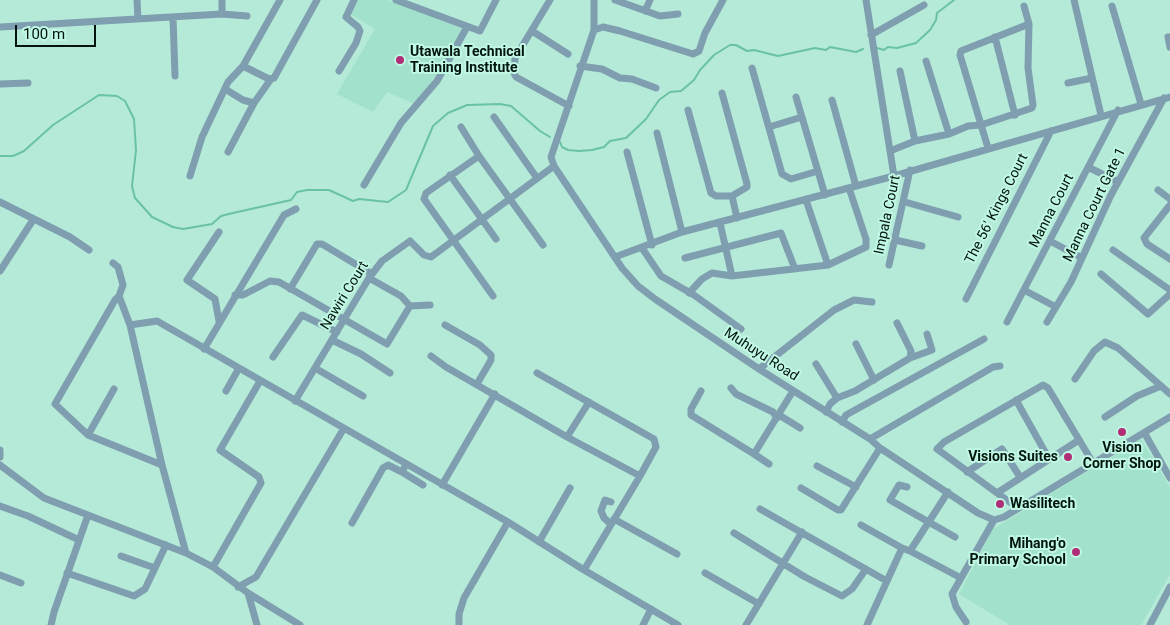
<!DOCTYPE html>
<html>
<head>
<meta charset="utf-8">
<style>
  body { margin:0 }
  #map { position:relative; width:1170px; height:625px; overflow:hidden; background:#b4ead7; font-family:Roboto,sans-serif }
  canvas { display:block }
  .scale { position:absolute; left:15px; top:25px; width:81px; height:22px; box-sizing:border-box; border:2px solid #01140e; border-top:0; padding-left:6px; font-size:15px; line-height:18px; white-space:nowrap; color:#01140e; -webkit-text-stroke:4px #c1f8e4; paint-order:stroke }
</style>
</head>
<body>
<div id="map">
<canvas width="1170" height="625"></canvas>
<div class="scale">100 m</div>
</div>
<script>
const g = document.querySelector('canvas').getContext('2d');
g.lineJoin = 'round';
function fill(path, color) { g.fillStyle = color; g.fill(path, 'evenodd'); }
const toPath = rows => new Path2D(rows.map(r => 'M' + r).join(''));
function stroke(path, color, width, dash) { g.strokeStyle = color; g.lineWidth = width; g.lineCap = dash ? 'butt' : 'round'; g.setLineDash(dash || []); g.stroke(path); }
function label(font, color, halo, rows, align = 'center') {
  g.font = font + ' Roboto,sans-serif'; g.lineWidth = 4; g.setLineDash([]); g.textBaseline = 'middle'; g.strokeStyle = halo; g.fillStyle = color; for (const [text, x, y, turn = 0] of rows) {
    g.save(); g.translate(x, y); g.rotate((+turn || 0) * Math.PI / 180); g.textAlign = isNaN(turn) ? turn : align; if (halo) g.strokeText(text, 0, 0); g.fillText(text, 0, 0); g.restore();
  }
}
fill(toPath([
  [357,0,388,0,464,28,417,105,387,92,373,112,337,94,375,29,350,14],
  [1141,439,1170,488,1170,574,1141,625,1010,625,959,594,993,529]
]), '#a2e1cb');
stroke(toPath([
  [877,48,884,50,888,47,897,48,916,43,930,30,936,20,937,13,954,0],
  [560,142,562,147,568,150,579,151,592,150,604,147,610,141,626,138,646,119,659,100,670,92,681,91,694,80,700,70,714,55,730,45,736,45,747,51,754,50,778,56,815,48,826,50,830,47,856,52,863,49],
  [0,156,13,156,24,151,53,125,99,95,117,96,125,101,134,119,136,150,132,186,135,198,152,217,173,227,183,229,212,224,221,216,233,213,291,200,297,192,307,190,329,190,353,201,359,199,388,202,406,190,433,126,448,113,467,105,500,104,511,106,540,131,550,137]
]), '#6ac2a6', 2);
stroke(toPath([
  [137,0,138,19],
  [222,0,222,14],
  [396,0,480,31,496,0],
  [550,0,515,58,514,73,516,77,569,106],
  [594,0,594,30,551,157,554,166,622,268,638,286,655,299,759,369,870,439,880,448,978,513,994,520,1004,517,1170,417],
  [615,0,660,16,678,14],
  [866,0,894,176],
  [1074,0,1101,115],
  [1112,6,1141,104],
  [645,11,650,0],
  [173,17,175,76],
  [0,27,222,14,247,16],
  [594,30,603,27,620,31,693,54,699,51,705,33,723,0],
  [532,31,568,54],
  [871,35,924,5],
  [995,37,1015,115],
  [1168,37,1170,47],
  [926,61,949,134],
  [243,66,269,79,274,78,317,0],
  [580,66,602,69,620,78,632,79,656,88],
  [752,68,782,174,791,179,818,171],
  [339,71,356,43,360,31,358,27,346,17,354,0],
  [900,71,915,141],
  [1068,83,1092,78],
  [0,84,28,83],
  [225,89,243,100,254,103],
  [722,93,747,184,747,187,732,196,737,218],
  [796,97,825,195],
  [832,100,856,186],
  [688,110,711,193,716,196,732,196],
  [494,117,537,178],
  [461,127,479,156,543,245],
  [769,127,802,117],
  [657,133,682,232],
  [988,148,960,55,961,51,1029,24],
  [890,151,915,141,949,134,968,126,981,125,1032,108,1033,105,1028,68,1029,24,1024,6],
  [228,152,254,103,271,79],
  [627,152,652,245],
  [479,156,426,193,424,199,493,296],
  [1088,167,1118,182],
  [450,175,496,239],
  [190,176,202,137,228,82,243,66,280,0],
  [364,185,401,123,437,81,467,27],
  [1158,190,1170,199],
  [0,202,70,237,89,250],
  [905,202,958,217],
  [1170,205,1144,238,1147,244,1170,259],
  [720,223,732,276],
  [219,232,187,280,215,299,219,321],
  [895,240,922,246],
  [1050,241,1082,258],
  [642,248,661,276,694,295,741,329],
  [1113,250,1170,290],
  [615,257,682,232,894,176,1170,97],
  [685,258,781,233,795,269],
  [113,263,118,267,123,285,119,296],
  [828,265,866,247,866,239,849,188],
  [889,265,910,170],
  [0,271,33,220],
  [1101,274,1148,314,1170,294],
  [290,289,317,244,322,244,372,274],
  [1024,290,1056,307],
  [689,293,702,279,712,273,732,276,828,265,806,200],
  [235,295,243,295,270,281,279,282,387,344,410,306,401,296,369,278],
  [966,299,1051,131],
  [410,306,430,305],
  [1007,322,1118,110],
  [1047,322,1071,282,1111,195,1164,98],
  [130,325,162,465,186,553],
  [445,325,480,345,491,355,491,360,477,384],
  [332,340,361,354,390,373],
  [856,344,874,380],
  [204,349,284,215,296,209],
  [431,356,446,367,567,437,640,476,584,570],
  [273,357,302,315,337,332],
  [910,358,932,350,927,334],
  [816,364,837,398],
  [315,368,363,396],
  [759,369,834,310,854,300,872,302],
  [537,373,654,439,656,447,640,476],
  [1075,379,1094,351,1105,342,1118,348,1170,394],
  [731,388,736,394,773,412,777,418],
  [226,391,239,368],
  [701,391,691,409,691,415,754,454,793,391],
  [1016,400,1049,459],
  [295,401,369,278,382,261,410,241,424,255,431,257,554,166],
  [826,412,830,404,837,398,855,391,910,358,911,351,897,323],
  [779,415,800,428],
  [1105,417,1137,396,1161,386],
  [842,422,846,415,984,339],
  [1145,434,1170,478],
  [88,435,114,389],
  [567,437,589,402],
  [870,439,993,367,1000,366],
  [0,450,0,457],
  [754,454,769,464],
  [0,465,44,498,186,553,213,567,248,593,300,625],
  [162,465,88,435,55,404,115,300,119,296,130,325,157,321,508,522,584,570,678,625],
  [817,466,856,487],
  [402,472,423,485],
  [967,472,1002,449,1020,477],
  [442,485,495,394],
  [907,487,899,485,890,500,955,537],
  [801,488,838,510,841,510,880,448],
  [997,493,937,449,944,442,1043,385,1048,388,1093,463],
  [0,506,28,516,79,540],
  [1018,508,997,493,1079,440],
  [760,509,885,580],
  [614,519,677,554],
  [352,523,383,468,388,465,402,472,406,464],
  [611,524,604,518,601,511,605,500,611,502],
  [861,525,902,548],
  [734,533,805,577,842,596,852,589,866,569],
  [539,542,570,488],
  [910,551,961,578],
  [121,556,155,568],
  [213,567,261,483,259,477,220,450,260,381],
  [67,573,134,596,145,589,166,545],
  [705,573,759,604],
  [0,575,21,583],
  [238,587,256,577,344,428],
  [248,593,257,625],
  [966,622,956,607,952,594,994,520],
  [51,625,54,612,88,515],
  [459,625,459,614,464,598,508,522],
  [643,625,651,609],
  [746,625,802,532],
  [867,625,902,548,910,551,948,492],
  [1150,625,1170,587]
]), '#7f9eaf', 7);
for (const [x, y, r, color] of [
  [400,60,5,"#b12e76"],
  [1122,432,5,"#b12e76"],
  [1068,457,5,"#b12e76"],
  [1000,504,5,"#b12e76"],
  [1076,552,5,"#b12e76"]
]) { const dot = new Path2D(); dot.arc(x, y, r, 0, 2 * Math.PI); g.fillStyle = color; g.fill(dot); stroke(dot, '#c1f8e4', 2); }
label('bold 14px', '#01140e', '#c1f8e4', [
  ["Utawala Technical",410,52],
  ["Training Institute",410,68],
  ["Vision",1122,448,"center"],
  ["Corner Shop",1122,464,"center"],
  ["Visions Suites",1058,457,"right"],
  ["Wasilitech",1010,504],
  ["Mihang'o",1066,544,"right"],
  ["Primary School",1066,560,"right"]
], 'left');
label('14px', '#01140e', '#c1f8e4', [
  ["Manna Court Gate 1",1095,205,-64],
  ["The 56' Kings Court",997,209,-63],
  ["Manna Court",1052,211,-63],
  ["Impala Court",888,215,-78],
  ["Nawiri Court",345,296,-58],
  ["Muhuyu Road",761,355,33]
]);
</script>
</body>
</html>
